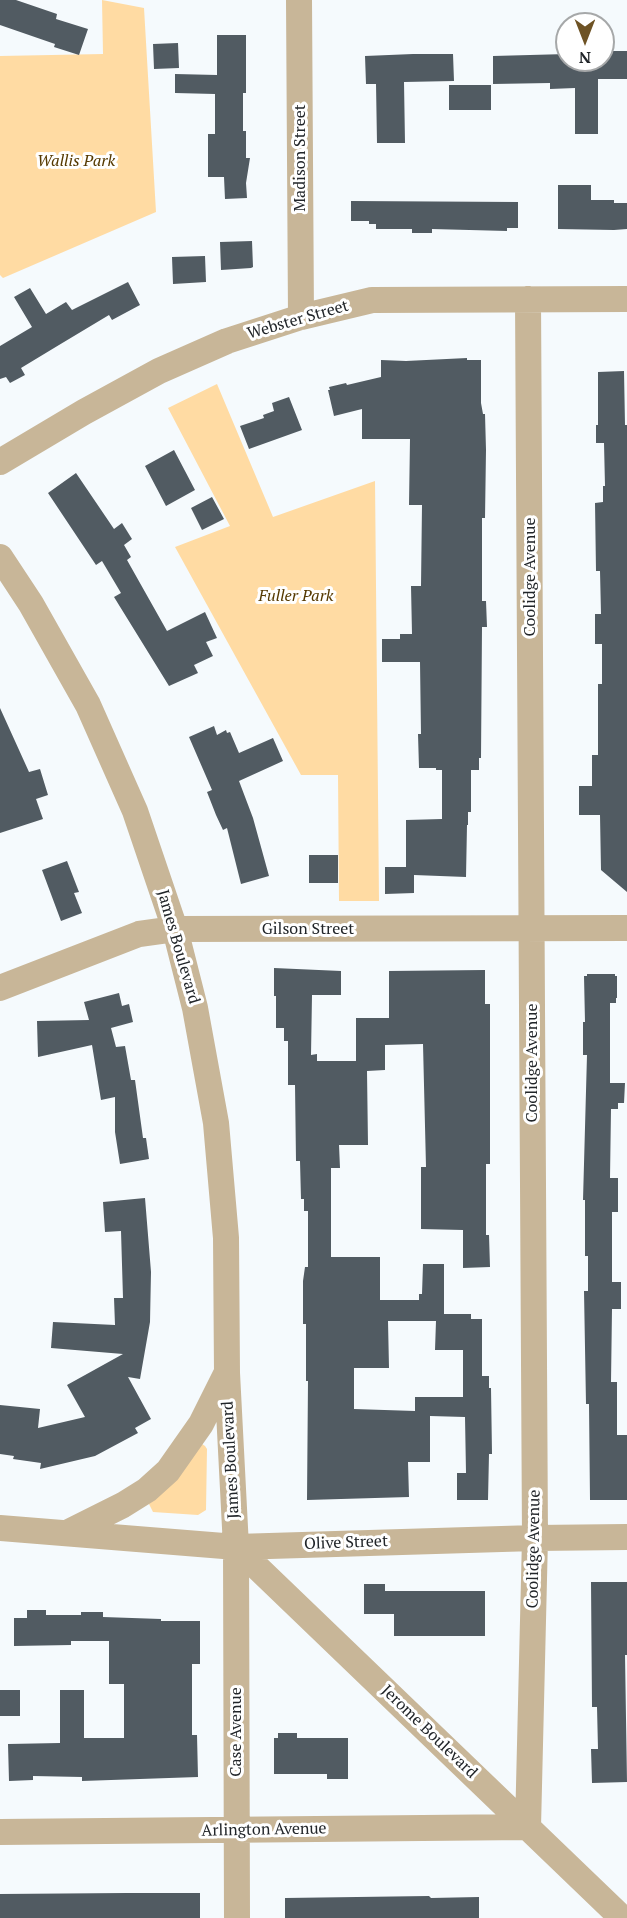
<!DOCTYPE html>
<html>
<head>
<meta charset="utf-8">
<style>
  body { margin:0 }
  #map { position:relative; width:627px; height:1918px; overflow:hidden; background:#f5fafd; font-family:"PT Serif",serif }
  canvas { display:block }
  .north { position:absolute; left:555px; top:12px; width:60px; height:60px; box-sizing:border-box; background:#fff; border:2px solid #a6a8a9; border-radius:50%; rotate:180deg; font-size:16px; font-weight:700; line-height:24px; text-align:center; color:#212529 }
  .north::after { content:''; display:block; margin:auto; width:21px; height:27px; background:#6e5325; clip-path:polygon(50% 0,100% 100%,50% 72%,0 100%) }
</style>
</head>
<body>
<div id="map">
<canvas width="627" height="1918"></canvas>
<div class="north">N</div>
</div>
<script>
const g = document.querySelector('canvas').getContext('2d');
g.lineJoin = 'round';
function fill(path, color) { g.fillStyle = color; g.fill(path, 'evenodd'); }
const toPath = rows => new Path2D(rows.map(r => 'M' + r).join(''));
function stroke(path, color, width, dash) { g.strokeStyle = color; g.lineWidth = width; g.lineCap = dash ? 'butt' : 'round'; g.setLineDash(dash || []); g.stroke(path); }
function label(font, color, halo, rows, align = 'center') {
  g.font = font + ' "PT Serif",serif'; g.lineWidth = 6; g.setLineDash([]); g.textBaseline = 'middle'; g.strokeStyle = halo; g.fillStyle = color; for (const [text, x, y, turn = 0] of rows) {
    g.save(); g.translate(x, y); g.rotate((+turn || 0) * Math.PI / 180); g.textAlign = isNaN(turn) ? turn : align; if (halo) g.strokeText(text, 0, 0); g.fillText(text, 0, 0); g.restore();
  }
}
fill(toPath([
  [102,0,144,8,156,212,3,278,0,275,0,56,103,54],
  [217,384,273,517,375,481,379,901,339,901,338,775,301,775,175,547,230,526,168,408],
  [202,1444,205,1446,207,1449,206,1510,198,1515,153,1512,149,1504,152,1498]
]), '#ffdba3');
fill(toPath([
  [0,0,16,0,57,14,56,19,88,29,79,55,54,47,55,44,0,25],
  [217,35,246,35,246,93,243,93,243,131,246,131,246,158,250,158,246,183,247,198,225,199,224,177,208,177,208,134,215,134,215,94,175,93,175,74,217,75],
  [178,43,179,68,154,69,153,44],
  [607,51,627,51,627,79,598,79,598,134,575,134,575,88,550,89,550,83,493,84,493,56,567,54,567,60,607,60],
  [413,54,453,54,454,81,404,82,405,143,377,143,376,84,366,84,365,56],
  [449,85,491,85,491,110,449,110],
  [558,185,591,185,591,200,614,200,614,203,627,203,627,229,614,230,558,229],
  [351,201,518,202,518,228,507,228,507,231,432,229,432,233,412,233,412,229,376,229,376,224,369,224,369,221,351,221],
  [252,241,253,267,251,268,221,270,220,242],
  [205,256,206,282,173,284,172,257],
  [128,282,140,305,112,320,109,315,59,345,21,368,25,375,10,383,6,377,0,379,0,346,32,327,14,297,30,288,46,314,66,302,72,310],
  [467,358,467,360,481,360,481,403,483,414,485,414,486,450,485,518,482,518,482,601,486,601,487,627,482,627,481,758,479,758,479,770,471,770,471,812,468,812,468,825,467,825,466,877,414,875,414,893,385,894,385,867,406,867,406,820,442,819,442,770,436,770,436,768,419,768,418,734,421,734,420,662,382,662,382,639,400,639,400,634,412,634,411,586,421,586,422,505,409,505,410,439,362,439,362,409,334,416,328,390,330,390,329,387,346,383,347,385,381,377,381,360,406,361],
  [624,371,625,425,627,425,627,892,601,870,600,815,579,815,579,786,592,786,592,755,598,755,598,684,602,684,602,644,595,644,595,614,601,614,600,571,596,571,595,503,603,502,603,486,605,486,604,443,596,443,596,425,598,425,598,372],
  [289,397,302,430,249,449,240,426,264,418,263,415,274,411,272,403],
  [174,450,195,490,166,506,145,466],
  [76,473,114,529,122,523,132,539,124,545,131,557,127,560,167,631,205,612,217,638,206,642,213,656,194,665,198,673,169,686,114,597,121,593,102,561,96,565,48,493],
  [212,497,224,519,202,530,191,508],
  [0,708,29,772,40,769,48,795,36,799,43,819,0,833],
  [214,726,217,735,226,730,227,733,230,732,239,753,273,738,283,761,239,781,253,818,269,876,241,884,227,828,223,830,216,815,207,792,212,790,189,737],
  [309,855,338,855,338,883,309,883],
  [67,861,79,892,74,893,82,913,61,921,42,870],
  [274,968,341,971,341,995,312,995,311,1055,317,1054,317,1061,356,1061,356,1018,389,1018,389,971,485,970,485,1004,490,1004,490,1164,486,1164,486,1235,489,1235,490,1267,463,1268,463,1230,421,1229,421,1167,426,1167,423,1044,385,1045,385,1070,367,1071,368,1145,339,1145,340,1168,331,1168,331,1257,380,1257,380,1300,419,1300,419,1294,422,1294,423,1264,444,1264,444,1314,471,1314,471,1319,482,1319,482,1376,489,1376,489,1388,491,1388,492,1454,489,1454,488,1500,457,1500,457,1473,466,1473,465,1417,430,1416,430,1462,408,1462,409,1497,307,1500,308,1381,306,1381,306,1324,303,1324,303,1281,305,1267,308,1267,308,1211,304,1211,304,1199,301,1199,300,1161,296,1161,295,1085,288,1085,288,1041,284,1041,284,1028,276,1028,276,996,274,996],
  [388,1321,436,1321,435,1350,463,1350,463,1397,415,1397,415,1411,354,1409,354,1368,389,1368],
  [587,974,615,974,615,976,617,976,617,998,616,998,616,1003,610,1003,610,1083,625,1083,624,1103,618,1103,618,1109,611,1109,610,1178,618,1178,618,1212,612,1212,612,1282,621,1282,621,1309,612,1309,611,1382,617,1382,617,1435,627,1435,627,1500,590,1500,589,1404,586,1404,584,1291,588,1291,588,1256,585,1256,585,1200,583,1200,587,1055,583,1055,583,1022,585,1022,584,976,587,976],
  [119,993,122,1006,129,1004,133,1022,111,1028,116,1047,125,1046,131,1080,135,1080,143,1138,146,1138,149,1159,120,1164,115,1132,115,1097,101,1100,92,1045,38,1057,37,1021,89,1020,84,1002],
  [145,1198,151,1272,150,1322,140,1379,128,1377,151,1419,135,1428,138,1433,95,1456,40,1469,41,1463,13,1459,14,1456,0,1454,0,1405,40,1409,38,1428,85,1417,67,1385,123,1354,51,1348,53,1322,115,1325,114,1298,123,1298,121,1231,105,1232,103,1202],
  [591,1582,627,1582,627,1655,625,1655,627,1782,592,1783,591,1749,598,1749,597,1707,592,1707],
  [364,1584,385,1584,385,1591,485,1591,485,1636,394,1636,394,1614,364,1614],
  [27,1610,46,1610,46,1615,81,1615,81,1612,103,1612,103,1617,161,1619,161,1621,200,1621,200,1664,192,1664,192,1735,197,1735,198,1777,82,1781,82,1777,33,1776,33,1780,9,1781,8,1744,60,1743,60,1690,84,1690,84,1738,124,1738,124,1684,109,1684,109,1641,71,1641,71,1645,14,1646,14,1618,27,1618],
  [0,1690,20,1690,20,1716,0,1716],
  [278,1733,297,1733,297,1738,348,1738,348,1779,327,1779,327,1774,274,1774,274,1738,278,1738],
  [126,1893,200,1893,200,1918,0,1918,0,1894],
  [429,1896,431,1898,479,1897,479,1918,285,1918,285,1898]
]), '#515b62');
stroke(toPath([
  [299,0,301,317],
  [0,462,84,412,159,371,227,341,301,317,372,300,627,299],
  [0,557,31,604,88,705,135,811,175,929,195,1008,216,1123,226,1238,227,1373,236,1547,237,1918],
  [0,988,139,934,175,929,627,928],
  [0,1528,236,1547,535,1538,627,1537],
  [67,1533,123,1505,147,1490,168,1471,201,1424,226,1374],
  [236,1547,622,1918],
  [0,1832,528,1827,535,1538,528,299]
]), '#c8b698', 26);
label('16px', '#212529', '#fff', [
  ["Madison Street",300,158,-90],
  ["Webster Street",298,320,-16],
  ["Coolidge Avenue",530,577,-90],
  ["Gilson Street",308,929],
  ["James Boulevard",178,947,74],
  ["Coolidge Avenue",532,1063,-90],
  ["James Boulevard",231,1460,-93],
  ["Olive Street",346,1543,-2],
  ["Coolidge Avenue",534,1549,-89],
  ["Case Avenue",236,1732,-90],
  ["Jerome Boulevard",429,1732,44],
  ["Arlington Avenue",264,1830,-1]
]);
label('italic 16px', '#553900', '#fff', [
  ["Wallis Park",76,161],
  ["Fuller Park",296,596]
]);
</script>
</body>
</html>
